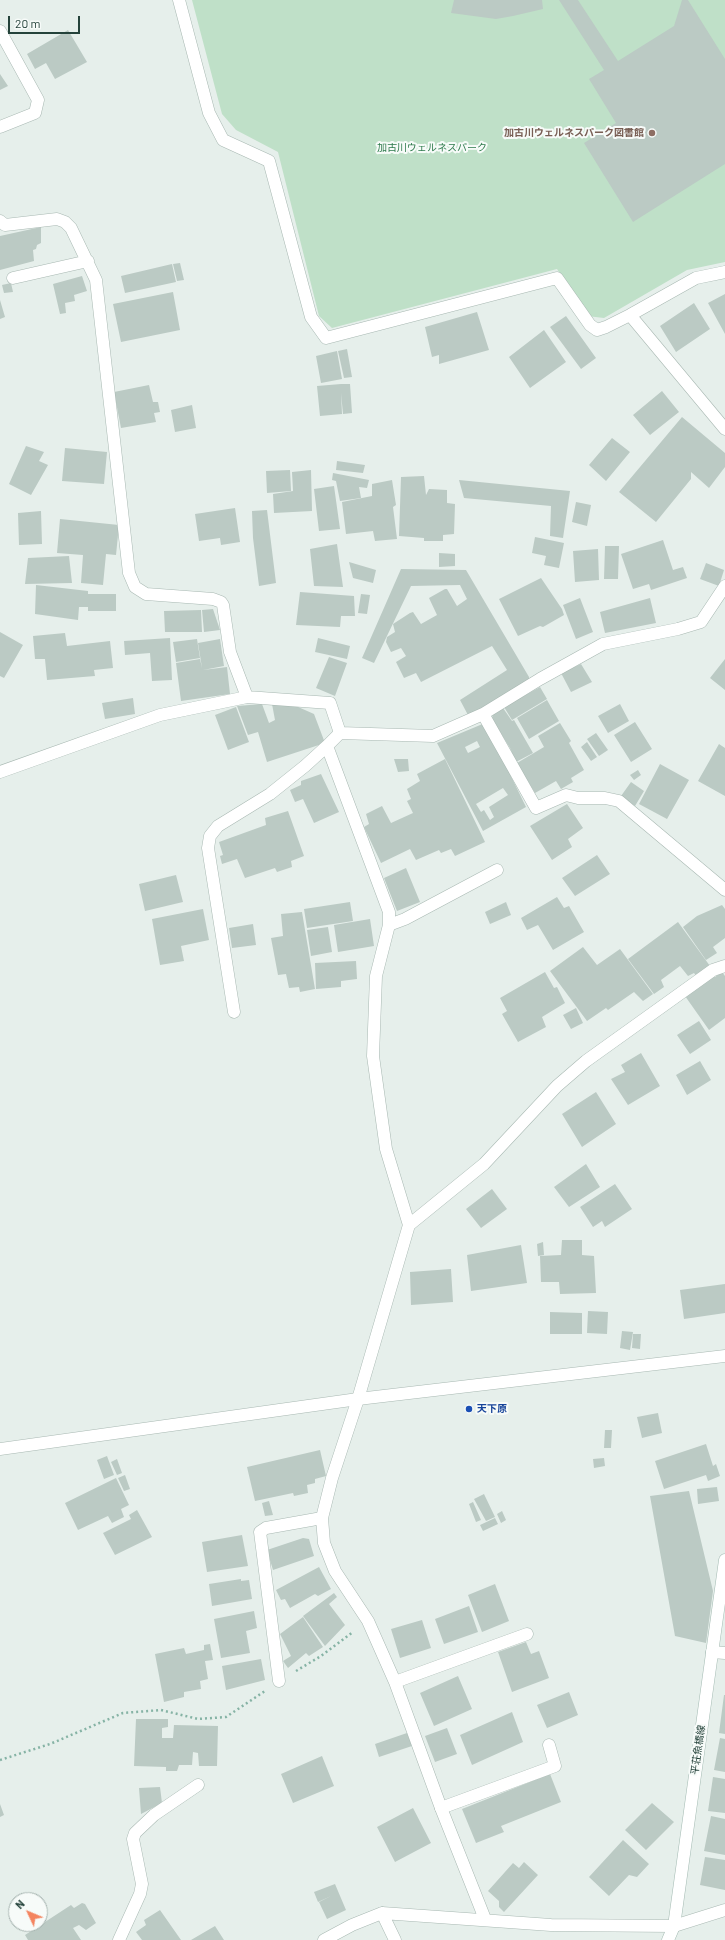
<!DOCTYPE html>
<html>
<head>
<meta charset="utf-8">
<style>
  body { margin:0 }
  #map { position:relative; width:725px; height:1940px; overflow:hidden; background:#e6efeb; font-family:Barlow,sans-serif }
  canvas { display:block }
  .north { position:absolute; left:8px; top:1892px; width:40px; height:40px; box-sizing:border-box; background:#f7fbf9; border:1px solid #a3b1ad; border-radius:50%; rotate:314deg; font-size:11px; font-weight:700; line-height:16px; text-align:center; color:#24423a }
  .north::after { content:''; display:block; margin:auto; width:14px; height:18px; background:#f4845f; clip-path:polygon(50% 0,100% 100%,50% 72%,0 100%) }
  .scale { position:absolute; left:8px; top:16px; width:72px; height:18px; box-sizing:border-box; border:2px solid #24423a; border-top:0; padding-left:5px; font-size:12px; line-height:14px; white-space:nowrap; color:#24423a; -webkit-text-stroke:3px #f7fbf9; paint-order:stroke }
</style>
</head>
<body>
<div id="map">
<canvas width="725" height="1940"></canvas>
<div class="north">N</div>
<div class="scale">20 m</div>
</div>
<script>
const g = document.querySelector('canvas').getContext('2d');
g.lineJoin = 'round';
function fill(path, color) { g.fillStyle = color; g.fill(path, 'evenodd'); }
const toPath = rows => new Path2D(rows.map(r => 'M' + r).join(''));
function stroke(path, color, width, dash) { g.strokeStyle = color; g.lineWidth = width; g.lineCap = dash ? 'butt' : 'round'; g.setLineDash(dash || []); g.stroke(path); }
function label(font, color, halo, rows, align = 'center') {
  g.font = font + ' Barlow,"Noto Sans JP",sans-serif'; g.lineWidth = 4; g.setLineDash([]); g.textBaseline = 'middle'; g.strokeStyle = halo; g.fillStyle = color; for (const [text, x, y, turn = 0] of rows) {
    g.save(); g.translate(x, y); g.rotate((+turn || 0) * Math.PI / 180); g.textAlign = isNaN(turn) ? turn : align; if (halo) g.strokeText(text, 0, 0); g.fillText(text, 0, 0); g.restore();
  }
}
fill(toPath([
  [192,0,725,0,725,262,687,270,604,318,587,316,557,269,332,328,319,316,278,152,236,130,222,114]
]), '#bfe0c8');
fill(toPath([
  [454,0,542,0,543,9,513,16,496,19,451,13],
  [559,0,578,0,618,61,674,26,682,0,688,0,725,59,725,164,633,222,584,143,616,123,589,79,604,70],
  [68,30,87,62,55,79,46,63,35,69,27,54],
  [0,74,8,86,0,90],
  [41,227,41,243,37,245,36,249,33,250,34,261,0,270,0,236],
  [180,263,184,280,177,281,173,264],
  [172,264,176,282,125,293,121,276],
  [82,276,87,291,74,295,75,301,65,303,66,313,60,314,53,284],
  [11,283,13,292,4,293,2,285],
  [173,292,180,330,121,342,113,304],
  [725,294,725,334,708,303],
  [0,300,5,317,0,319],
  [694,303,710,329,676,352,660,326],
  [477,312,489,350,439,364,439,355,432,357,425,327],
  [566,316,596,358,581,369,550,327],
  [544,330,566,362,530,388,509,357],
  [347,349,352,377,344,378,338,351],
  [337,351,342,379,321,383,316,356],
  [341,384,350,384,352,413,343,414,341,393,342,414,320,416,317,386],
  [149,385,153,402,158,402,160,412,154,413,156,422,121,428,114,392],
  [662,391,679,412,650,435,633,415],
  [192,405,196,428,175,432,171,410],
  [682,417,725,453,725,467,709,488,691,472,691,479,656,522,619,492],
  [612,438,630,452,606,481,589,465],
  [26,446,44,452,39,461,48,465,31,495,9,484],
  [65,448,107,452,104,484,62,481],
  [337,461,365,465,363,473,336,470],
  [290,470,291,491,267,493,266,471],
  [311,470,312,511,274,513,273,494,293,491,292,472],
  [333,473,369,480,367,488,359,487,361,498,340,501,336,481,332,480],
  [424,476,426,495,429,489,447,490,447,503,455,504,454,534,443,535,443,541,424,541,424,538,399,536,401,477],
  [392,480,396,505,393,507,397,539,375,541,373,531,346,534,342,502,372,496,372,484],
  [459,480,570,491,563,538,550,536,551,506,464,498],
  [334,486,340,529,319,531,314,489],
  [576,502,591,505,587,526,572,522],
  [235,508,240,542,221,545,220,538,199,541,195,514],
  [267,510,276,583,259,586,253,538,252,511],
  [41,511,42,544,19,545,18,513],
  [60,519,119,525,116,555,106,554,103,585,81,583,83,555,57,553],
  [535,537,564,543,559,568,544,565,546,556,532,553],
  [663,540,673,570,683,567,687,578,651,590,649,584,633,589,621,554],
  [337,544,343,587,314,586,310,549],
  [605,546,619,546,618,579,604,579],
  [598,549,599,580,575,582,573,551],
  [439,553,455,554,455,566,439,567],
  [69,556,72,583,25,584,28,558],
  [349,562,376,570,373,583,353,578],
  [706,563,724,570,719,586,700,579],
  [401,569,466,570,529,677,529,681,470,715,468,715,460,700,507,670,492,646,421,682,416,673,404,678,396,662,406,656,401,648,391,652,386,642,387,637,395,632,393,624,410,613,413,612,421,624,437,615,429,598,445,589,447,589,457,606,467,599,460,585,411,586,374,663,362,658],
  [541,578,562,609,564,615,543,627,540,626,518,636,499,599],
  [36,585,88,591,88,594,116,594,116,611,88,611,88,607,79,607,78,620,35,614],
  [300,592,354,596,355,616,341,616,340,627,296,625],
  [361,594,370,595,367,614,358,613],
  [580,598,593,632,576,639,563,605],
  [650,598,656,623,605,633,600,612],
  [213,609,220,630,204,632,202,610],
  [201,610,202,632,165,632,164,611],
  [0,632,23,645,4,678,0,676],
  [65,633,67,646,110,641,113,668,94,670,95,676,47,680,45,659,35,659,33,636],
  [170,638,172,680,152,681,150,653,125,655,124,641],
  [318,638,350,646,347,659,315,652],
  [197,639,200,658,176,662,173,642],
  [220,639,224,666,203,670,227,667,230,694,181,701,176,663,200,659,202,668,198,643],
  [329,657,347,663,335,696,316,688],
  [725,659,725,690,710,678],
  [581,664,592,682,571,692,561,673],
  [540,687,547,699,512,720,504,707],
  [133,698,135,714,105,719,102,703],
  [547,700,559,721,529,739,517,718],
  [289,703,314,714,325,743,267,762,258,732,248,735,237,706,262,704,269,723,275,720,272,704],
  [620,704,629,721,608,733,598,716],
  [236,707,249,742,228,750,215,715],
  [503,708,512,721,514,720,533,753,516,762,510,748,492,719,493,712],
  [635,722,652,749,631,762,614,735],
  [485,723,526,807,483,831,437,743],
  [477,741,480,747,468,753,465,747],
  [503,788,508,795,489,807,494,817,490,820,484,810,481,812,476,804],
  [560,723,571,741,569,743,584,770,571,778,573,782,561,789,556,781,535,793,517,763,544,747,538,736],
  [596,733,608,750,599,756,587,739],
  [587,742,597,757,591,761,581,747],
  [719,744,725,748,725,796,698,781],
  [394,759,408,759,409,771,398,772],
  [445,759,485,842,455,856,451,849,441,853,439,850,416,860,410,849,381,863,364,827,369,824,366,814,382,806,391,823,413,813,407,801,411,799,407,789,420,781,417,774],
  [660,764,689,780,667,819,639,804],
  [638,770,641,775,634,780,630,775],
  [321,774,339,812,314,823,303,799,295,802,290,790,301,785,301,781],
  [631,782,644,791,635,806,621,796],
  [567,804,583,828,568,839,572,847,552,860,530,826],
  [288,811,304,856,291,861,292,867,277,872,275,868,245,878,237,859,222,864,220,856,223,855,219,842,266,825,265,818],
  [597,855,610,874,575,896,562,878],
  [406,868,420,902,397,911,384,878],
  [176,875,183,902,145,911,139,884],
  [557,897,564,908,569,906,584,932,553,950,538,925,527,930,521,918],
  [350,902,353,921,307,928,304,909],
  [506,902,511,915,490,924,485,912],
  [722,905,725,909,725,938,713,947,717,953,706,960,683,927,697,916],
  [203,909,209,940,181,946,184,961,160,965,152,919],
  [302,912,315,989,300,992,299,987,289,988,286,974,278,975,271,938,283,936,281,914],
  [370,919,374,946,338,952,334,925],
  [678,922,710,966,697,977,694,973,688,976,680,966,661,980,664,987,654,994,628,959],
  [253,924,256,945,232,948,229,928],
  [328,927,332,952,311,956,307,930],
  [583,947,597,965,620,949,653,994,643,1001,634,992,608,1010,606,1008,587,1021,550,971],
  [356,961,357,979,341,981,341,987,316,989,315,963],
  [545,972,554,988,557,987,565,1003,542,1017,546,1027,518,1042,502,1014,507,1011,500,998],
  [722,972,725,976,725,1018,709,1030,685,996,713,974,715,977],
  [576,1008,583,1023,571,1029,563,1015],
  [699,1021,711,1040,690,1054,677,1035],
  [641,1053,660,1086,628,1105,611,1079,625,1072,621,1065],
  [700,1061,711,1080,687,1095,676,1075],
  [596,1092,616,1124,582,1147,562,1114],
  [586,1164,600,1187,569,1207,554,1187],
  [615,1184,632,1209,605,1227,602,1221,593,1227,580,1207],
  [492,1189,507,1209,481,1228,466,1209],
  [562,1240,582,1240,582,1255,594,1256,596,1293,560,1294,559,1282,541,1282,540,1256,561,1255],
  [543,1242,544,1255,538,1256,537,1244],
  [521,1245,527,1283,471,1291,467,1255],
  [451,1269,453,1302,411,1305,410,1272],
  [725,1284,725,1313,684,1319,680,1290],
  [588,1311,608,1312,607,1334,587,1333],
  [550,1312,582,1313,582,1334,550,1334],
  [622,1331,633,1332,630,1350,620,1348],
  [633,1334,641,1334,640,1349,632,1348],
  [658,1413,662,1433,642,1438,637,1417],
  [605,1430,612,1430,611,1448,604,1448],
  [706,1444,713,1466,716,1464,720,1476,708,1481,706,1475,664,1489,655,1461],
  [320,1450,326,1476,315,1479,315,1483,307,1485,308,1493,294,1496,293,1493,255,1501,247,1467],
  [107,1456,114,1475,104,1479,97,1460],
  [604,1458,605,1466,594,1468,593,1459],
  [117,1459,122,1473,117,1475,111,1462],
  [125,1475,130,1489,124,1491,118,1478],
  [116,1478,129,1505,121,1509,124,1517,112,1523,108,1516,78,1530,65,1503],
  [717,1487,719,1501,698,1504,697,1489],
  [689,1491,713,1591,706,1643,675,1636,650,1496],
  [484,1494,495,1517,486,1521,474,1499],
  [269,1501,273,1515,265,1516,262,1503],
  [473,1502,481,1520,476,1522,469,1504],
  [137,1510,152,1537,115,1555,103,1533,131,1519,129,1515],
  [502,1511,506,1520,501,1523,497,1514],
  [495,1518,498,1524,483,1531,480,1525],
  [242,1535,248,1566,207,1572,202,1542],
  [303,1538,309,1539,314,1556,273,1570,267,1550],
  [319,1567,331,1589,318,1596,315,1594,290,1608,285,1599,281,1600,276,1590],
  [241,1579,241,1581,249,1580,252,1599,212,1606,209,1584],
  [495,1584,509,1621,482,1632,468,1595],
  [334,1593,337,1597,329,1604,345,1625,325,1646,303,1616],
  [469,1606,478,1632,444,1644,435,1619],
  [254,1611,257,1628,246,1631,250,1653,221,1658,214,1619],
  [303,1617,323,1647,309,1656,306,1653,288,1668,283,1661,291,1656,280,1634],
  [422,1620,431,1648,400,1658,391,1629],
  [526,1642,531,1654,539,1651,549,1678,512,1692,498,1652],
  [210,1644,213,1660,205,1661,208,1679,200,1681,201,1689,184,1692,184,1697,164,1702,155,1654,184,1648,186,1654,204,1650,204,1645],
  [261,1659,265,1680,226,1690,222,1666],
  [458,1676,472,1709,434,1726,420,1693],
  [569,1692,578,1715,547,1728,537,1705],
  [724,1695,725,1695,725,1734,719,1733],
  [512,1712,523,1742,472,1765,460,1735],
  [136,1719,168,1719,168,1727,162,1728,162,1738,173,1738,174,1725,218,1726,217,1766,199,1766,198,1753,193,1752,192,1765,179,1765,177,1771,166,1771,166,1767,134,1766],
  [447,1728,457,1754,435,1762,425,1736],
  [407,1733,412,1746,379,1757,375,1744],
  [720,1738,725,1739,725,1772,714,1770],
  [322,1756,334,1786,293,1803,281,1774],
  [550,1774,561,1802,501,1826,504,1832,476,1843,462,1809],
  [713,1777,725,1779,725,1813,708,1811],
  [160,1787,162,1803,141,1814,139,1788],
  [652,1803,674,1822,646,1850,625,1830],
  [0,1804,4,1815,0,1817],
  [413,1808,431,1843,395,1862,377,1827],
  [711,1816,725,1819,725,1855,704,1851],
  [623,1840,649,1864,637,1877,629,1875,609,1896,589,1877],
  [705,1857,725,1860,725,1890,700,1885],
  [524,1862,538,1875,504,1912,499,1907,499,1901,488,1891,513,1863,519,1868],
  [335,1884,346,1910,327,1919,319,1902,331,1896,318,1902,314,1892],
  [82,1903,85,1904,96,1923,86,1930,79,1925,73,1928,81,1940,28,1940,25,1935,71,1905,74,1908],
  [160,1910,181,1940,142,1940,136,1932,146,1925,144,1920],
  [215,1926,224,1940,191,1940]
]), '#bbcac4');
const service = toPath([
  [441,1808,555,1766,549,1745],
  [119,1940,140,1894,142,1884,133,1839,135,1833,154,1815,198,1785]
]);
const minor = toPath([
  [179,0,209,113,223,140,269,161,311,317,326,338,557,278,590,325,597,330,606,327,630,315,696,278,725,272],
  [0,31,38,100,35,113,0,127],
  [0,221,5,225,57,219,65,222,71,228,96,280,129,573,135,587,146,594,213,599,221,602,223,605,230,652,247,697],
  [13,278,88,261],
  [630,315,725,429],
  [483,714,536,808,566,795,578,798,605,798,619,801,725,890],
  [340,733,327,746,389,912,389,925,376,976,373,1056,386,1149,409,1225,358,1399,332,1478,322,1518,324,1543,335,1571,368,1621,395,1682,441,1808,485,1919],
  [0,772,160,715,247,697,330,703,340,733,433,736,483,714,540,679,603,644,678,629,701,622,725,586],
  [389,925,405,919,497,870],
  [234,1012,208,848,210,836,218,826,270,794,305,766,327,746],
  [409,1225,484,1164,557,1086,586,1061,713,970,725,966],
  [712,1652,725,1653],
  [279,1681,260,1532,266,1528,322,1518],
  [395,1682,527,1634],
  [382,1913,395,1940],
  [324,1940,352,1925,382,1913,551,1925,674,1926,725,1910]
]);
const tertiary = toPath([
  [0,1449,358,1399,725,1356]
]);
const secondary = toPath([
  [668,1940,674,1926,725,1560]
]);
stroke(service, '#a8b8b2', 13);
stroke(minor, '#a8b8b2', 13);
stroke(tertiary, '#a8b8b2', 13);
stroke(secondary, '#a4bbb3', 13);
stroke(toPath([
  [296,1671,321,1656,353,1632],
  [0,1760,50,1744,123,1713,161,1710,198,1719,226,1717,265,1691]
]), '#86b3a5', 2.5, [2, 3]);
stroke(service, '#fff', 12);
stroke(minor, '#fff', 12);
stroke(tertiary, '#fff', 12);
stroke(secondary, '#fff', 12);
for (const [x, y, r, color] of [
  [652,133,4,"#8d6e63"],
  [469,1409,4,"#1a4fb4"]
]) { const dot = new Path2D(); dot.arc(x, y, r, 0, 2 * Math.PI); g.fillStyle = color; g.fill(dot); stroke(dot, '#f7fbf9', 1.5); }
label('bold 10px', '#785e54', '#f7fbf9', [
  ["加古川ウェルネスパーク図書館",644,133]
], 'right');
label('10px', '#2d7a4b', '#f7fbf9', [
  ["加古川ウェルネスパーク",432,148]
]);
label('bold 10px', '#164399', '#f7fbf9', [
  ["天下原",477,1409]
], 'left');
label('10px', '#24423a', '#f7fbf9', [
  ["平荘魚橋線",698,1750,-82]
]);
</script>
</body>
</html>
